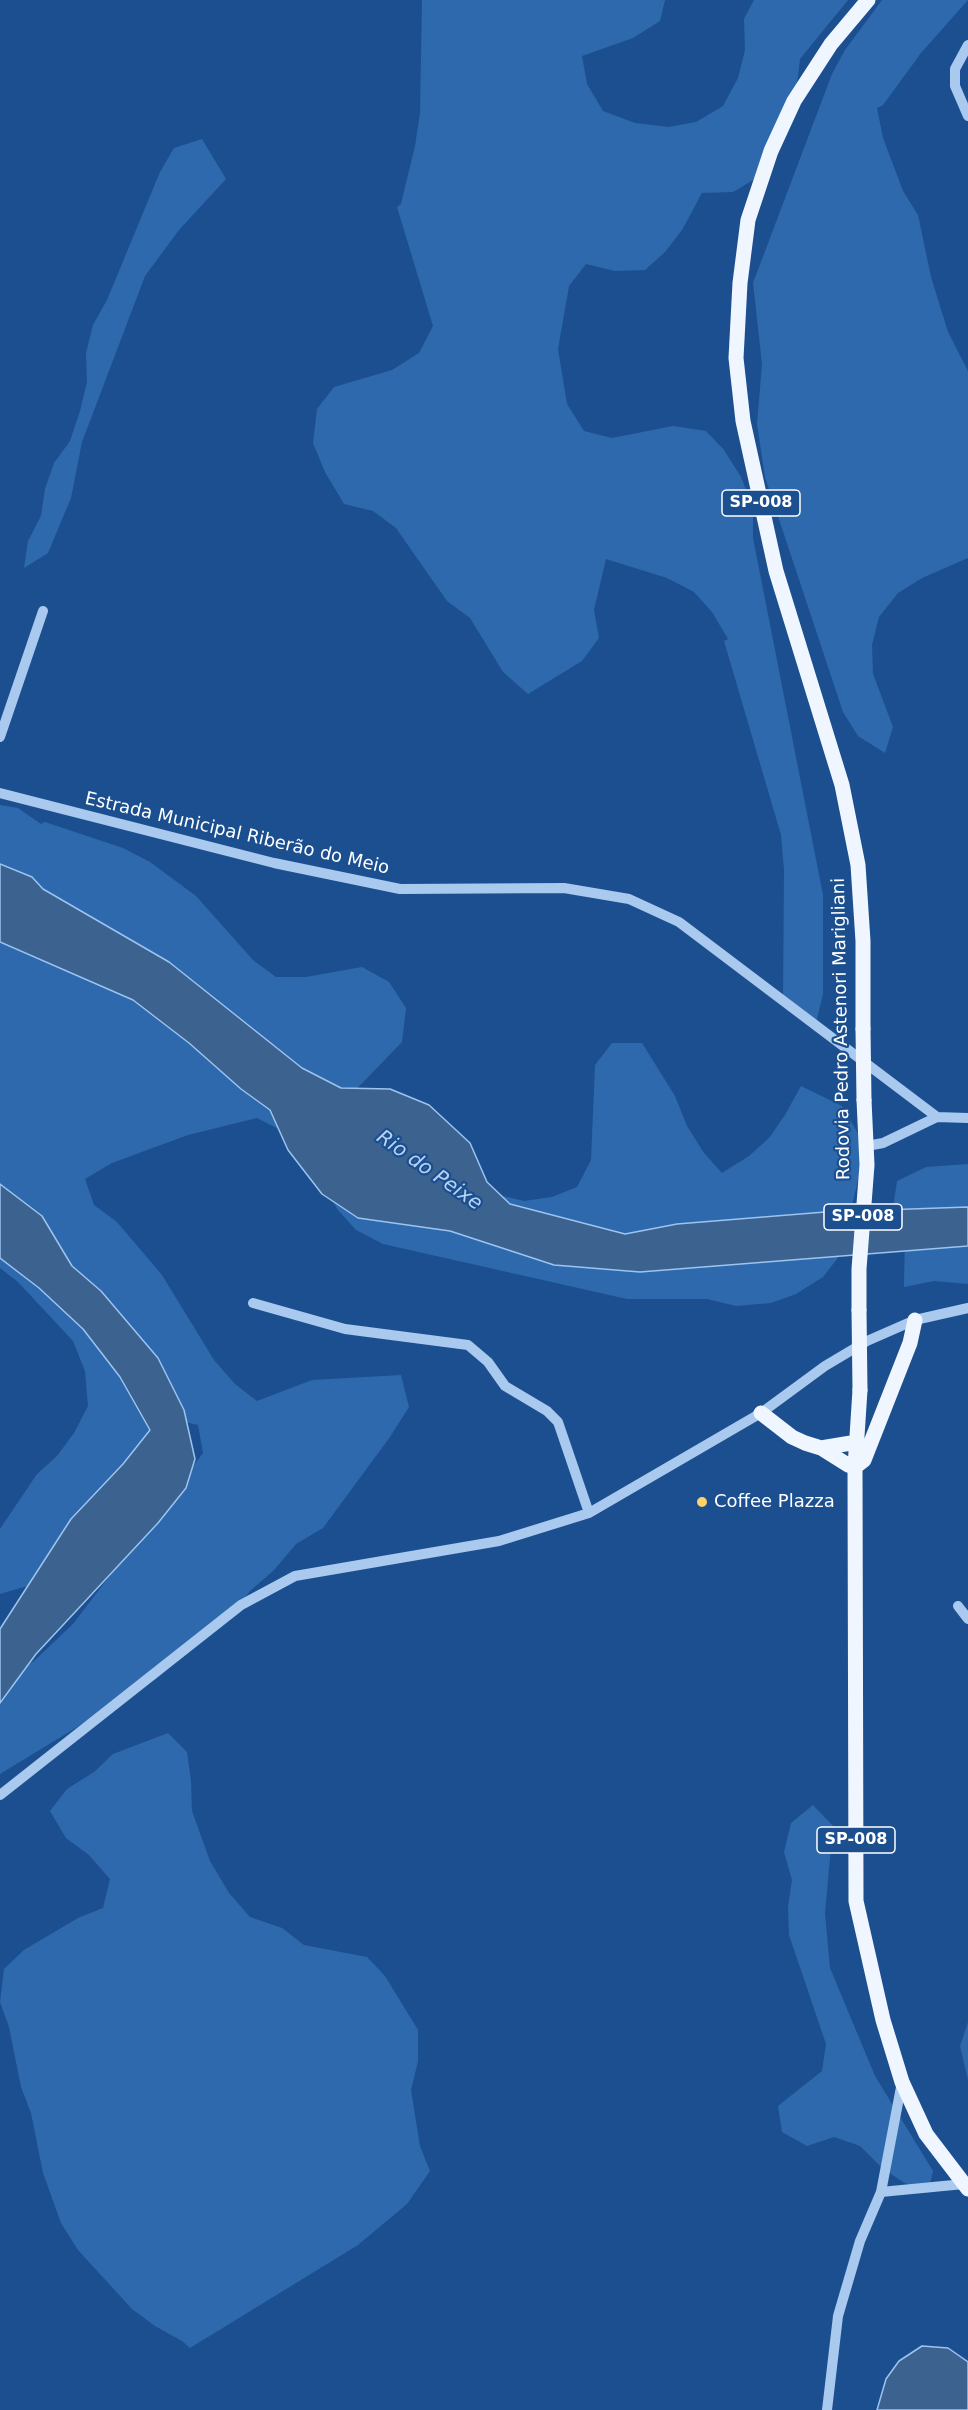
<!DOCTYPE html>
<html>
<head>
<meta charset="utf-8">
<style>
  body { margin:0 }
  canvas { display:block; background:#1b4f8f }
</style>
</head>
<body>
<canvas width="968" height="2410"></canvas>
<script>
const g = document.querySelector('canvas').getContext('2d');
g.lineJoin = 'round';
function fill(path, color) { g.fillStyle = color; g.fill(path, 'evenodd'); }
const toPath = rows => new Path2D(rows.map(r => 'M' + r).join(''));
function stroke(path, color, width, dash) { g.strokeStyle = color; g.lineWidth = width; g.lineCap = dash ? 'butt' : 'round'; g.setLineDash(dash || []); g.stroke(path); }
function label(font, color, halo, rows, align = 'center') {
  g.font = font + ' "DejaVu Sans",sans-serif'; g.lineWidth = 4.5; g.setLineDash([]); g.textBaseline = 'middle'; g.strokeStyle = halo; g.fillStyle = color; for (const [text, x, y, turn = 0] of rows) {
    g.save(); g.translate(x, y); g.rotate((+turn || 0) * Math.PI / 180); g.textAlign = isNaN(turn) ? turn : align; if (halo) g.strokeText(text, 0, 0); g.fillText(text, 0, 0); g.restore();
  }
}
fill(toPath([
  [422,0,665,0,660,21,633,38,582,56,587,84,603,111,635,123,669,127,696,122,723,106,738,78,745,50,744,19,754,0,848,0,800,59,796,92,760,176,733,192,702,193,682,230,665,252,645,270,615,271,586,264,569,286,558,349,567,404,584,431,612,438,673,426,706,431,724,450,741,477,753,507,753,538,823,895,823,994,816,1023,783,1000,784,870,781,835,724,641,728,639,712,612,694,592,667,578,606,559,594,610,599,638,582,661,528,694,503,672,470,618,447,601,396,528,373,511,344,504,325,472,313,443,317,409,334,387,392,370,419,353,433,326,397,207,401,204,415,146,420,113],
  [882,0,968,0,921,53,883,105,877,108,883,138,903,191,918,215,931,277,948,332,968,371,968,558,922,578,898,593,879,617,872,645,873,674,893,727,885,753,858,736,843,712,765,477,757,424,762,364,753,283,832,74,845,50],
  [202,139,226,179,179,230,145,276,82,442,71,498,48,553,24,568,28,541,41,516,45,489,54,463,70,441,80,411,87,382,86,353,93,325,107,300,160,172,174,148],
  [0,805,18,808,41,824,45,822,123,848,150,862,196,896,253,960,276,977,306,977,362,967,389,982,406,1008,402,1042,345,1101,495,1194,524,1201,552,1197,577,1187,591,1160,595,1065,612,1043,642,1043,675,1096,687,1126,704,1153,722,1173,749,1156,769,1138,785,1115,801,1086,842,1106,860,1137,861,1168,840,1255,823,1277,796,1294,771,1303,736,1306,707,1299,627,1299,383,1244,356,1230,338,1210,302,1152,284,1132,257,1118,188,1135,112,1163,85,1179,94,1205,117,1222,162,1275,214,1360,235,1384,257,1401,312,1380,401,1375,409,1407,390,1437,323,1528,296,1544,274,1570,250,1591,233,1613,156,1679,0,1774,0,1684,34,1661,73,1624,203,1453,198,1425,169,1418,41,1582,0,1594,0,1529,37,1474,57,1456,74,1433,88,1406,85,1371,73,1341,18,1282,0,1268],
  [968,1164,968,1284,934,1281,904,1287,905,1234,893,1208,897,1181,926,1167],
  [168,1733,187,1752,191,1781,192,1811,210,1861,229,1893,250,1917,282,1928,304,1945,367,1957,385,1976,418,2030,418,2061,411,2090,420,2146,430,2171,407,2204,358,2245,190,2348,182,2341,155,2326,132,2309,78,2250,61,2223,43,2173,31,2113,21,2087,9,2027,0,2002,4,1969,24,1950,78,1918,103,1908,110,1879,89,1855,66,1838,50,1811,67,1789,94,1772,113,1754],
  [813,1805,833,1826,825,1913,830,1968,875,2076,933,2171,928,2193,903,2182,881,2167,860,2146,834,2137,807,2146,782,2132,778,2106,822,2071,826,2044,789,1935,788,1907,792,1880,784,1852,791,1823],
  [968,2022,968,2080,960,2046]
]), '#2e69ad');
const water = toPath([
  [0,864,32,877,43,889,169,962,302,1068,341,1088,390,1089,429,1105,470,1143,487,1182,510,1204,625,1234,677,1224,825,1212,968,1207,968,1246,640,1272,554,1265,450,1231,358,1218,322,1194,288,1150,270,1110,241,1089,189,1043,133,1000,0,942,0,864],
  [0,1184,42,1216,72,1266,101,1291,158,1358,184,1410,195,1459,186,1488,158,1523,36,1654,0,1703,0,1629,71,1519,123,1464,150,1430,120,1377,83,1329,39,1288,0,1258,0,1184],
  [922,2346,948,2348,968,2362,968,2410,877,2410,886,2379,899,2361,922,2346]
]);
fill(water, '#3c6290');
stroke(water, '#9cc4f0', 1.5);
stroke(toPath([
  [968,45,955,69,955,86,968,116],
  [0,737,43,611],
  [0,793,274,863,400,889,564,888,629,899,679,922,937,1117],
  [867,1146,883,1143,937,1117,968,1118],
  [253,1303,345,1329,468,1345,488,1362,505,1386,547,1411,558,1422,589,1513],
  [958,1606,968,1619],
  [0,1795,241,1605,295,1576,499,1541,589,1513,761,1413,825,1366,867,1341,915,1320,968,1308],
  [881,2192,902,2082],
  [827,2410,838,2316,860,2241,881,2192,964,2184]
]), '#a9c9ee', 10);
stroke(toPath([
  [863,1029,863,941,858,865,842,785,776,571,743,421,736,358,740,283,748,220,771,151,794,101,831,44,868,0],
  [859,1310,859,1269,867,1165,864,1100],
  [860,1390,855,1467,856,1901,883,2020,902,2082,926,2134,968,2189],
  [761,1413,792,1437,805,1443,821,1448,857,1442],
  [821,1448,848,1465,855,1467,864,1460,910,1343,915,1320]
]), '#f0f6ff', 15);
stroke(toPath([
  [863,1029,864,1100],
  [859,1310,860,1390]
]), '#f0f6ff', 15);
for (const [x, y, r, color] of [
  [702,1502,6,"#ffd166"]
]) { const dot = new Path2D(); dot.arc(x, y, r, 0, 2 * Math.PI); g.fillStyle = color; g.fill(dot); stroke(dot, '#1b4f8f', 2); }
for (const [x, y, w] of [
  [761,503,78],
  [863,1217,78],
  [856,1840,78]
]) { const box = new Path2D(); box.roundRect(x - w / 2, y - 13, w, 26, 4.5); g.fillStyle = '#1b4f8f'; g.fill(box); stroke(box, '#fff', 1.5); }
label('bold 16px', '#fff', null, [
  ["SP-008",761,503],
  ["SP-008",863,1217],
  ["SP-008",856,1840]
]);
label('18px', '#fff', '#1b4f8f', [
  ["Estrada Municipal Riberão do Meio",237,834,13],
  ["Rodovia Pedro Astenori Marigliani",842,1029,-91]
]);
label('18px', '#fff', '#1b4f8f', [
  ["Coffee Plazza",714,1502]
], 'left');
label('italic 20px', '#b5d3f5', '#1b4f8f', [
  ["Rio do Peixe",429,1171,35]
]);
</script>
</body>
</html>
